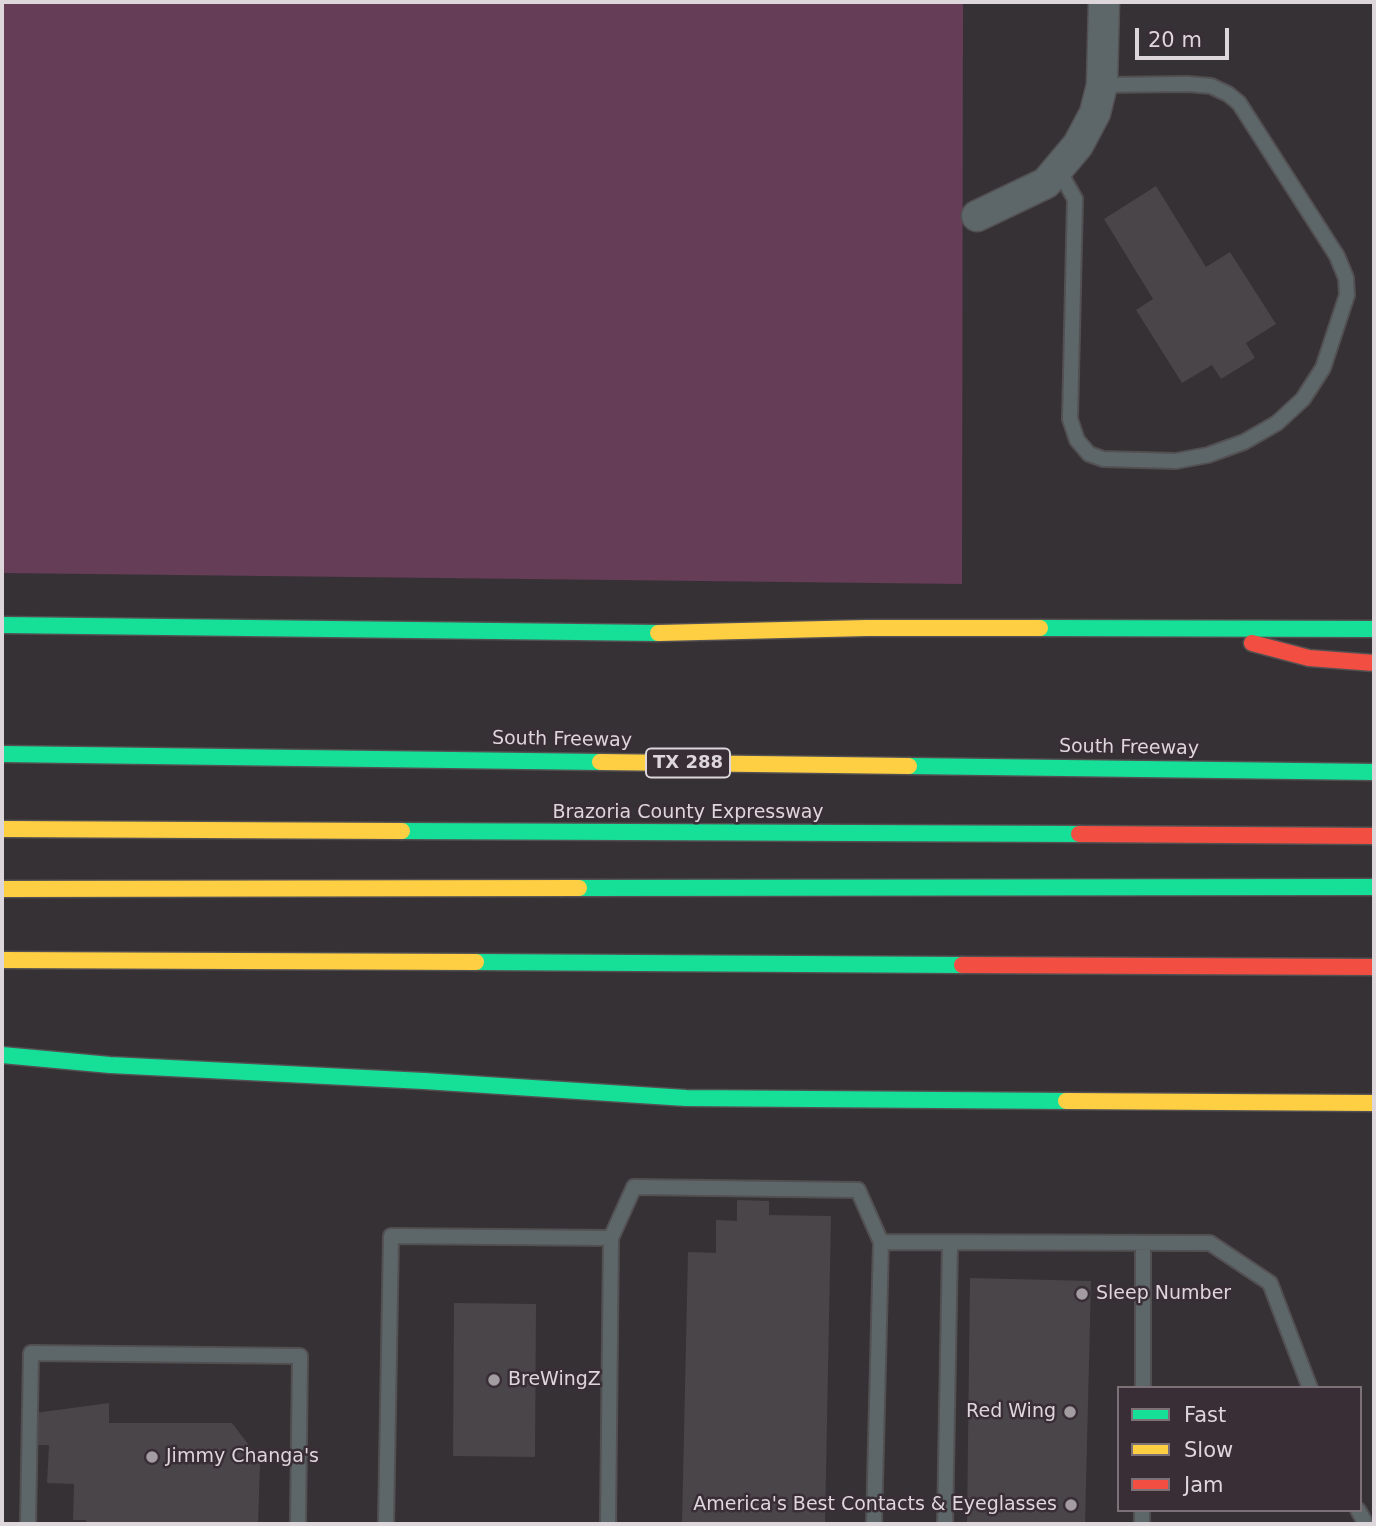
<!DOCTYPE html>
<html>
<head>
<meta charset="utf-8">
<style>
  body { margin:0 }
  #map { position:relative; width:1376px; height:1526px; overflow:hidden; background:#363134; font-family:"DejaVu Sans",sans-serif }
  canvas { display:block }
  .frame { position:absolute; inset:0; border:4px solid #ddd6da; pointer-events:none }
  .legend { position:absolute; left:1117px; top:1386px; width:245px; height:126px; box-sizing:border-box; background:#392e35; border:2px solid #7b7177; margin:0; padding:9px 12px; list-style:none; font-size:21px; color:#ddd6da }
  .legend li { display:flex; align-items:center; gap:14px; height:35px }
  .legend b { width:35px; border:2px solid #7b7177 }
  .scale { position:absolute; left:1135px; top:28px; width:94px; height:32px; box-sizing:border-box; border:4px solid #ddd6da; border-top:0; padding-left:9px; font-size:21px; line-height:24px; white-space:nowrap; color:#ddd6da; -webkit-text-stroke:5px #392e35; paint-order:stroke }
</style>
</head>
<body>
<div id="map">
<canvas width="1376" height="1526"></canvas>
<div class="frame"></div>
<ul class="legend">
<li><b style="height:9px;background:#16e098"></b>Fast</li>
<li><b style="height:9px;background:#ffcf43"></b>Slow</li>
<li><b style="height:9px;background:#f24e42"></b>Jam</li>
</ul>
<div class="scale">20 m</div>
</div>
<script>
const g = document.querySelector('canvas').getContext('2d');
g.lineJoin = 'round';
function fill(path, color) { g.fillStyle = color; g.fill(path, 'evenodd'); }
const toPath = rows => new Path2D(rows.map(r => 'M' + r).join(''));
function stroke(path, color, width, dash) { g.strokeStyle = color; g.lineWidth = width; g.lineCap = dash ? 'butt' : 'round'; g.setLineDash(dash || []); g.stroke(path); }
function label(font, color, halo, rows, align = 'center') {
  g.font = font + ' "DejaVu Sans",sans-serif'; g.lineWidth = 5; g.setLineDash([]); g.textBaseline = 'middle'; g.strokeStyle = halo; g.fillStyle = color; for (const [text, x, y, turn = 0] of rows) {
    g.save(); g.translate(x, y); g.rotate((+turn || 0) * Math.PI / 180); g.textAlign = isNaN(turn) ? turn : align; if (halo) g.strokeText(text, 0, 0); g.fillText(text, 0, 0); g.restore();
  }
}
fill(toPath([
  [2,2,963,2,962,584,2,573]
]), '#653d57');
fill(toPath([
  [1156,186,1206,267,1230,252,1276,324,1246,343,1255,358,1221,379,1212,365,1182,383,1136,310,1153,299,1104,219],
  [737,1200,769,1201,769,1215,831,1216,825,1524,682,1524,688,1252,716,1253,716,1220,737,1221],
  [970,1278,1091,1281,1085,1524,967,1524],
  [454,1303,536,1304,535,1457,453,1456],
  [109,1403,109,1423,232,1423,252,1449,260,1465,258,1524,86,1524,86,1520,73,1520,74,1484,47,1483,49,1445,34,1445,35,1413]
]), '#4a4548');
const lane = toPath([
  [1058,169,1075,199,1070,419,1077,440,1089,454,1103,459,1176,461,1208,455,1244,442,1277,423,1303,399,1323,368,1347,295,1346,278,1337,256,1239,103,1228,94,1211,86,1188,84,1102,85],
  [1143,1388,1143,1243],
  [1358,1510,1366,1524],
  [28,1524,31,1353,300,1356,298,1524],
  [386,1524,391,1236,611,1238,634,1187,858,1190,881,1242,1210,1243,1270,1283,1310,1388],
  [608,1524,611,1238],
  [874,1524,881,1242],
  [945,1524,950,1243],
  [1142,1524,1142,1510]
]);
const street = toPath([
  [977,216,1046,183,1078,145,1095,113,1102,85,1104,2]
]);
const fast = toPath([
  [2,625,658,633],
  [1040,628,1374,629],
  [2,754,600,762],
  [909,766,1374,772],
  [402,831,1079,834],
  [579,888,1374,887],
  [476,962,962,965],
  [2,1055,110,1065,424,1081],
  [424,1081,686,1098,1066,1101]
]);
const slow = toPath([
  [658,633,867,628,1040,628],
  [600,762,909,766],
  [2,829,402,831],
  [2,889,579,888],
  [2,960,476,962],
  [1066,1101,1374,1103]
]);
const jam = toPath([
  [1252,643,1309,658,1374,663],
  [1079,834,1374,836],
  [962,965,1374,967]
]);
stroke(lane, '#535052', 18);
stroke(street, '#535052', 33);
stroke(fast, '#535052', 19);
stroke(slow, '#535052', 19);
stroke(jam, '#535052', 19);
stroke(lane, '#5d676a', 14);
stroke(street, '#5d676a', 30);
stroke(fast, '#16e098', 16);
stroke(slow, '#ffcf43', 16);
stroke(jam, '#f24e42', 16);
for (const [x, y, r, color] of [
  [1082,1294,7,"#a39ca0"],
  [494,1380,7,"#a39ca0"],
  [1070,1412,7,"#a39ca0"],
  [152,1457,7,"#a39ca0"],
  [1071,1505,7,"#a39ca0"]
]) { const dot = new Path2D(); dot.arc(x, y, r, 0, 2 * Math.PI); g.fillStyle = color; g.fill(dot); stroke(dot, '#392e35', 2.5); }
for (const [x, y, w] of [
  [688,763,84]
]) { const box = new Path2D(); box.roundRect(x - w / 2, y - 14.5, w, 29, 5); g.fillStyle = '#392e35'; g.fill(box); stroke(box, '#ddd6da', 2); }
label('bold 18px', '#ddd6da', null, [
  ["TX 288",688,763]
]);
label('19px', '#ddd6da', '#392e35', [
  ["South Freeway",562,740,1],
  ["South Freeway",1129,748,1],
  ["Brazoria County Expressway",688,813]
]);
label('19px', '#ddd6da', '#392e35', [
  ["Sleep Number",1096,1294],
  ["BreWingZ",508,1380],
  ["Red Wing",1056,1412,"right"],
  ["Jimmy Changa's",166,1457],
  ["America's Best Contacts & Eyeglasses",1057,1505,"right"]
], 'left');
</script>
</body>
</html>
